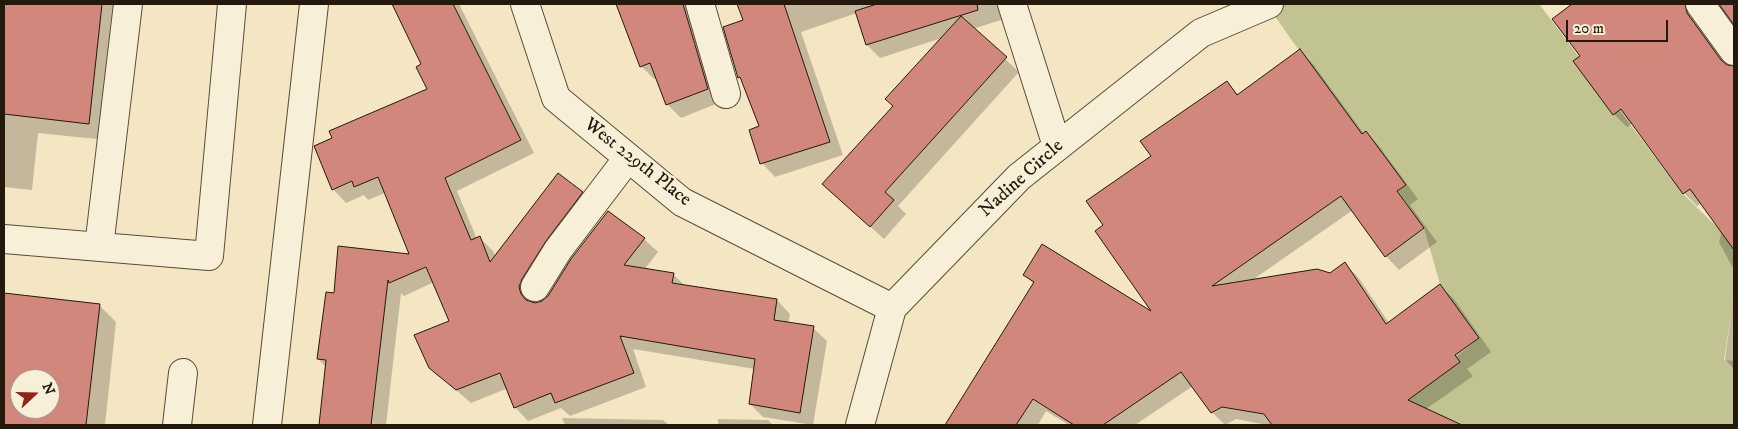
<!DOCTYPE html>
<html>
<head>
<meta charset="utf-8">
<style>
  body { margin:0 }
  #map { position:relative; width:1738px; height:429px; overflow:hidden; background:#f5e6c3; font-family:"IM FELL DW Pica",serif }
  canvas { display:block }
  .frame { position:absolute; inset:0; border:5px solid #23190d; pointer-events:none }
  .north { position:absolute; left:10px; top:369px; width:50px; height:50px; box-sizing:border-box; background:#f8efd8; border:1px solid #a39987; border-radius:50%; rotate:69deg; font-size:14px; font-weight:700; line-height:20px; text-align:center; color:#23190d }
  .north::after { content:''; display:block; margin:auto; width:18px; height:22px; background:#8f2418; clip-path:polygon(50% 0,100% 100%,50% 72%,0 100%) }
  .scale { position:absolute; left:1566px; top:20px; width:102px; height:22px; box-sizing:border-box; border:2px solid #23190d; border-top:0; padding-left:6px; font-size:15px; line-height:18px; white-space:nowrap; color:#23190d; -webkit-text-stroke:4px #f8efd8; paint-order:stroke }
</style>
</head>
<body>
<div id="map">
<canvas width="1738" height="429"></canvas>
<div class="frame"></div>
<div class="north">N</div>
<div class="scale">20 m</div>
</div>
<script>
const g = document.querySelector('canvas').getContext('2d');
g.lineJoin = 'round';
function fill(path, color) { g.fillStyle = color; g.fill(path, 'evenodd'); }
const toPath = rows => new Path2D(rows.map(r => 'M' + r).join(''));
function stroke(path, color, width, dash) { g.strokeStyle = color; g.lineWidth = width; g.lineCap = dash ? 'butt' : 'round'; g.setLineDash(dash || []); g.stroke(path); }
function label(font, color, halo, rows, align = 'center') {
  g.font = font + ' "IM FELL DW Pica",serif'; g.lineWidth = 4.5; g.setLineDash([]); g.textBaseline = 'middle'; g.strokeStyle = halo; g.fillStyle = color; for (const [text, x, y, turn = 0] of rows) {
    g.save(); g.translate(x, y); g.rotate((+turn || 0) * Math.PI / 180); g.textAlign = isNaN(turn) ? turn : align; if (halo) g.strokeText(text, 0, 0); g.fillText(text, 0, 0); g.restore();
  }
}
fill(toPath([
  [1539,4,1683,194,1718,228,1734,249,1734,294,1724,360,1734,361,1734,425,1438,425,1398,405,1479,338,1440,284,1424,228,1267,5]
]), '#c1c390');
fill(toPath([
  [4,4,121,4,106,140,38,133,32,190,4,187],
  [395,4,459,4,534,153,457,191,477,239,480,238,493,251,496,257,582,193,595,206,535,292,533,303,542,302,644,239,658,252,644,270,673,274,686,287,777,300,790,314,788,324,813,328,827,341,813,425,763,417,750,404,755,369,633,349,646,387,570,416,561,408,528,421,515,407,508,388,471,403,430,367,451,322,434,282,404,296,401,293,386,425,320,425,326,367,318,359,335,294,411,255,385,193,368,200,364,195,346,203,333,189,428,89,423,64],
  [617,4,690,4,721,102,681,118,667,104,657,78,654,79,641,66],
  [739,4,999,4,1004,19,973,29,1019,72,898,206,906,214,884,239,837,197,894,106,942,38,880,58,867,45,857,13,801,32,843,155,775,177,762,163,761,127,744,82,739,77,744,21],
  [1575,4,1610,4,1617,13,1629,4,1682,4,1728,67,1734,67,1734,270,1719,242,1722,230,1702,203,1697,206,1684,193,1633,123,1627,127,1614,114,1581,56,1554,19],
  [1300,51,1313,64,1364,134,1366,132,1379,146,1418,199,1410,205,1437,242,1399,270,1386,256,1353,210,1251,281,1330,274,1345,264,1358,277,1389,323,1440,286,1454,299,1491,352,1467,369,1473,376,1403,425,1267,425,1236,419,1225,425,1212,412,1193,386,1135,425,1069,425,1046,411,1038,425,946,425,1034,284,1025,275,1156,316,1105,226,1152,156,1227,83,1239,95],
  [1734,292,1734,369,1725,359],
  [4,294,99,305,116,322,105,425,4,425],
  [20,379,50,379,50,409,20,409],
  [562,418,663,420,669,425,565,425],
  [718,419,768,420,773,425,718,425]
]), '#0003');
const building = toPath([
  [4,4,102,4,89,124,4,114,4,4],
  [392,4,453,4,521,140,445,178,471,240,480,236,490,262,558,173,583,192,546,241,522,279,519,287,521,294,526,300,535,303,542,301,548,296,571,259,608,211,645,238,624,265,674,273,672,283,777,299,774,320,814,326,800,413,749,404,755,359,620,336,634,373,555,403,551,393,514,408,500,373,456,390,429,368,414,335,449,321,426,267,389,283,388,280,371,425,319,425,326,360,317,359,326,292,334,293,338,246,409,254,378,177,354,187,352,181,332,190,314,146,332,138,329,131,427,89,416,67,421,64,392,4],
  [616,4,683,4,708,89,666,105,650,63,640,67,616,4],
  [737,4,784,4,830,142,760,164,749,130,759,126,740,77,738,78,723,27,743,20,737,4],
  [877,4,977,4,978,10,866,45,855,11,877,4],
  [1572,4,1685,4,1687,13,1721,60,1727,65,1734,66,1734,250,1690,189,1683,194,1621,109,1613,115,1573,61,1580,56,1552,19,1572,4],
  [1719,4,1734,4,1734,25,1719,4],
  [961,16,1007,57,885,192,894,200,870,227,822,184,893,106,885,99,961,16],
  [1300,49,1362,134,1366,131,1406,185,1397,191,1424,228,1385,257,1341,196,1212,286,1317,269,1330,273,1345,262,1386,324,1440,284,1479,338,1455,355,1460,362,1408,400,1462,425,1272,425,1264,414,1222,407,1211,413,1181,372,1103,425,1074,425,1033,399,1016,425,945,425,1034,282,1023,275,1042,244,1151,311,1095,231,1103,225,1086,201,1151,156,1140,141,1227,81,1237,95,1300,49],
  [4,293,100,304,86,425,4,425,4,293],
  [20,379,50,379,50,409,20,409,20,379]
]);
fill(building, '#d2877d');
stroke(building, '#23190d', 1);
const minor = toPath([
  [525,4,556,98,682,202,892,308],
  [700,4,726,94],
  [1012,4,1057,146],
  [1700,4,1734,51],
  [4,239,209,256,232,4],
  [99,247,128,4],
  [535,287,558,250,628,158],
  [177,425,183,373],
  [267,425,314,4],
  [860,425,892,308,1019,177,1201,33,1269,4]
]);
stroke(minor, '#584c3a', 30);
stroke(minor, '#f8efd8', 28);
label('19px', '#23190d', '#f8efd8', [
  ["West 229th Place",637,163,38],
  ["Nadine Circle",1022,179,-42]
]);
</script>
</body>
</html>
